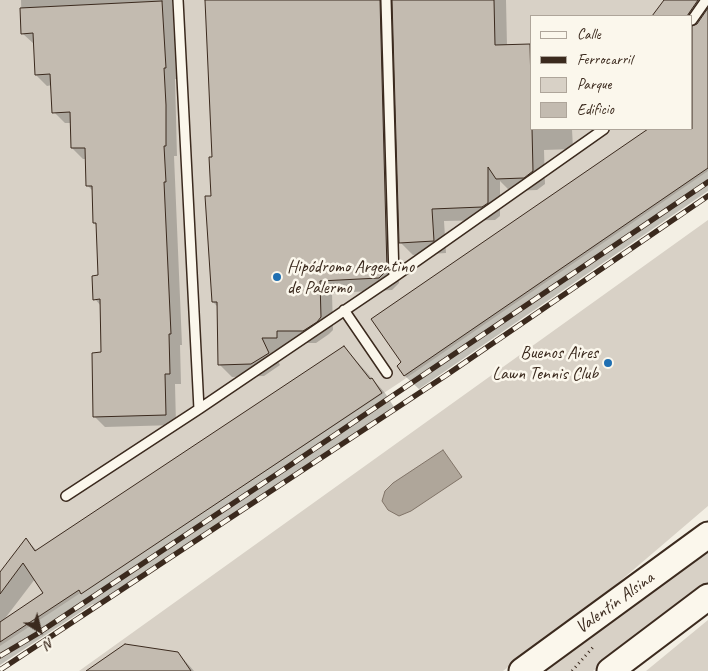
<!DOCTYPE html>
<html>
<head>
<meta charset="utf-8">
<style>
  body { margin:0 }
  #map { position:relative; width:708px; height:671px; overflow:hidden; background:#f3efe4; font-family:Caveat,sans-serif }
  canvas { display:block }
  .legend { position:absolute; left:530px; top:15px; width:162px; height:115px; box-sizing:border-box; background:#fbf7ec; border:1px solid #aea59a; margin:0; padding:6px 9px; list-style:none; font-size:15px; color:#3b2a1e }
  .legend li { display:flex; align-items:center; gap:10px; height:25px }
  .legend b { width:25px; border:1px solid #aea59a }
  .north { position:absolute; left:15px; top:606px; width:50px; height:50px; -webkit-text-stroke:4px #fbf7ec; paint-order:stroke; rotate:144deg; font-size:14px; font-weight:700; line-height:20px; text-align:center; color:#3b2a1e }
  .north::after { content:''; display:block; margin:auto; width:18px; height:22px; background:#3b2a1e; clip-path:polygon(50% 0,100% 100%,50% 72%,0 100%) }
</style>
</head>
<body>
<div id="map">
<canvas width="708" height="671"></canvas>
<ul class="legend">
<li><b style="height:6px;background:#fbf7ec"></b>Calle</li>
<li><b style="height:6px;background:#3b2a1e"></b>Ferrocarril</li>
<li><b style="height:14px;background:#d8d1c6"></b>Parque</li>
<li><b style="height:14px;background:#c3bbb0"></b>Edificio</li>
</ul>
<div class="north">N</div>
</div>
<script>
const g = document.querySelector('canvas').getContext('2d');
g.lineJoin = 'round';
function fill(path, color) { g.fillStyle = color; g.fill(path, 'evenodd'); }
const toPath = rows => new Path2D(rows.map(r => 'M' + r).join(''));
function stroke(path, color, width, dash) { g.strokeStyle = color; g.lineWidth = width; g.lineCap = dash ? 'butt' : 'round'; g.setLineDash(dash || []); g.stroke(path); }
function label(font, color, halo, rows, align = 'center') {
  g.font = font + ' Caveat,sans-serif'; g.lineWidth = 5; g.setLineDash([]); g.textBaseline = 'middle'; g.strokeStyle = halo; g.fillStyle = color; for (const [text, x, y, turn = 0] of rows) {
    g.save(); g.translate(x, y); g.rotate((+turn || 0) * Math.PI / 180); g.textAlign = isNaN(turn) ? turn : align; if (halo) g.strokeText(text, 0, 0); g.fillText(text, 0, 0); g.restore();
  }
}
fill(toPath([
  [0,0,708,0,708,171,399,383,0,646],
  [532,16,692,16,692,129,532,129],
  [708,220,708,506,612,588,503,671,79,671],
  [708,542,708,583,593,671,535,671],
  [708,620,708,671,646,671]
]), '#d8d1c6');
const water = toPath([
  [443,450,462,477,411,511,399,516,388,510,382,501,385,491,393,483,443,450]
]);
fill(water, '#afa69a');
stroke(water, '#817468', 1);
fill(toPath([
  [21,0,172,0,176,79,175,79,177,156,174,156,182,345,180,345,181,384,175,384,176,425,105,427,94,416,102,353,101,306,95,299,100,276,97,226,94,223,93,191,88,186,86,159,83,159,72,148,71,123,65,123,54,112,52,85,47,86,36,75,34,44,22,33],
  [206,0,506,0,507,46,529,46,532,48,532,129,572,129,573,149,544,150,545,184,537,190,510,191,500,181,500,216,495,220,444,221,446,253,413,255,400,242,400,207,397,208,399,283,392,290,332,293,333,330,329,334,316,343,289,343,289,350,273,351,280,365,264,376,232,377,219,364,218,307,213,302,213,158],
  [666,0,708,0,708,191,419,389,405,376,399,366,403,363,373,319,652,129,692,129,692,102,707,91,692,72,692,27,695,27,703,18,700,15,692,26,692,16,654,16],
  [344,347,385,393,394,407,96,607,93,604,0,665,0,574,26,539,37,551],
  [35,579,45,593,3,621],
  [178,653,194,671,88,671]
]), '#0003');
const building = toPath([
  [205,0,380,0,387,270,379,278,320,281,321,317,317,322,303,331,277,331,277,338,262,338,269,353,251,364,218,365,217,302,212,302,205,196,211,196,209,157,212,157,205,0],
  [392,0,494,0,495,45,530,44,533,171,524,178,496,179,488,167,488,203,482,207,432,209,434,241,399,243,392,0],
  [664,0,698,0,687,16,652,16,664,0],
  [162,1,166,68,164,68,166,105,166,146,164,146,166,182,164,182,171,334,169,334,170,374,165,374,166,415,93,417,92,353,101,352,100,299,93,300,92,276,98,275,96,223,93,223,92,186,86,186,85,148,71,148,70,112,52,113,50,74,35,75,33,33,21,34,20,8,162,1],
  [708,8,708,168,404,376,397,366,401,362,371,319,648,129,692,129,692,26,697,24,708,8],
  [344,346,370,379,372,378,382,393,81,594,79,590,0,642,0,622,43,593,23,563,0,594,0,572,26,538,35,551,344,346],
  [125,644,178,652,191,671,86,671,125,644]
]);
fill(building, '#c3bbb0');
stroke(building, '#3b2a1e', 1);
const service = toPath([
  [178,0,199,409],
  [386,0,394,277],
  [692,20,706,0],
  [344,310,387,373],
  [66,496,199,409,394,277,604,129]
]);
const secondary = toPath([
  [522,671,708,535],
  [610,671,708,597]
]);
stroke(service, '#3b2a1e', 12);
stroke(secondary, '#3b2a1e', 29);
stroke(toPath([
  [572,671,595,645]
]), '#3b2a1e', 3, [1, 4]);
stroke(service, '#fbf7ec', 9);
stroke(secondary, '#fbf7ec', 25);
const rail = toPath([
  [0,656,37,634,289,466,708,182],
  [0,670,445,376,708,196]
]);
stroke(rail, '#3b2a1e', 5.5);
stroke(rail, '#fbf7ec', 4, [11]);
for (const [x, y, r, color] of [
  [277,277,5,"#1f6fb2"],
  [608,363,5,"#1f6fb2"]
]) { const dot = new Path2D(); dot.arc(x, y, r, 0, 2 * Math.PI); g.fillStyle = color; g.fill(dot); stroke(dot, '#fbf7ec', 2); }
label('18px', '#3b2a1e', '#fbf7ec', [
  ["Hipódromo Argentino",287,267],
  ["de Palermo",287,288],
  ["Buenos Aires",598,353,"right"],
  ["Lawn Tennis Club",598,374,"right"]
], 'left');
label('18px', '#3b2a1e', '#fbf7ec', [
  ["Valentín Alsina",615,603,-36]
]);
</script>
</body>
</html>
